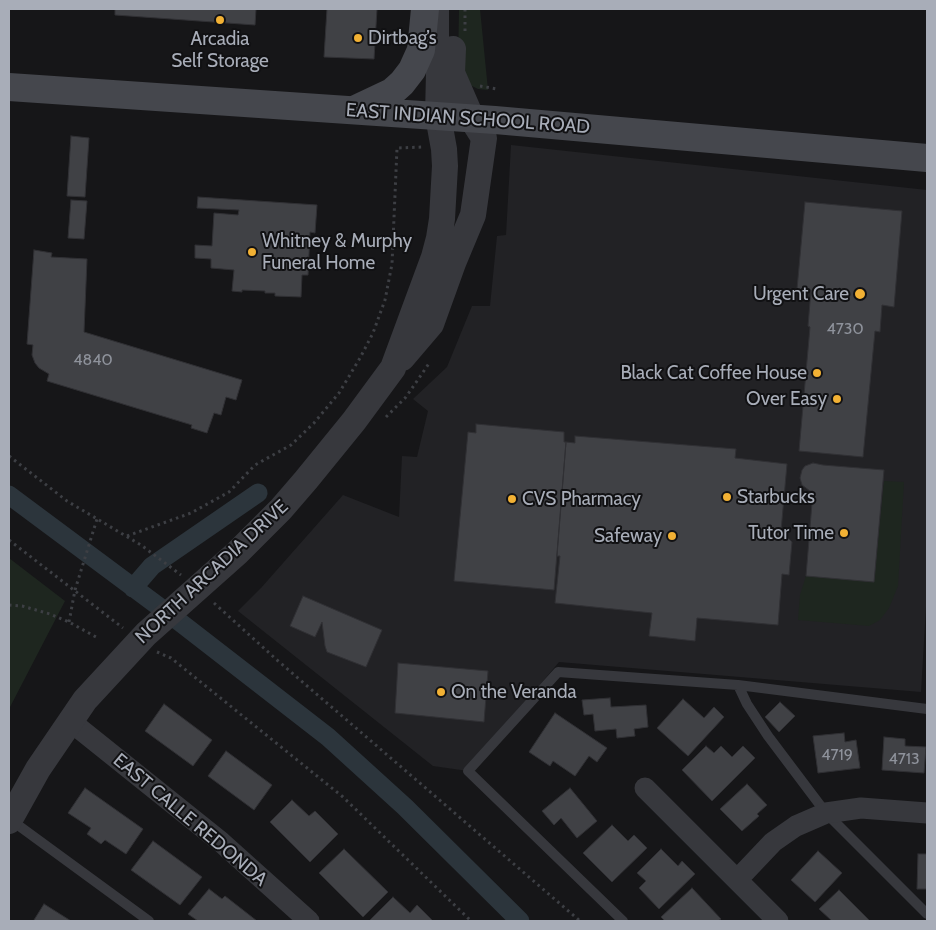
<!DOCTYPE html>
<html>
<head>
<meta charset="utf-8">
<style>
  body { margin:0 }
  #map { position:relative; width:936px; height:930px; overflow:hidden; background:#161618; font-family:Cabin,sans-serif }
  canvas { display:block }
  .frame { position:absolute; inset:0; border:10px solid #a8adb8; pointer-events:none }
</style>
</head>
<body>
<div id="map">
<canvas width="936" height="930"></canvas>
<div class="frame"></div>
</div>
<script>
const g = document.querySelector('canvas').getContext('2d');
g.lineJoin = 'round';
function fill(path, color) { g.fillStyle = color; g.fill(path, 'evenodd'); }
const toPath = rows => new Path2D(rows.map(r => 'M' + r).join(''));
function stroke(path, color, width, dash) { g.strokeStyle = color; g.lineWidth = width; g.lineCap = dash ? 'butt' : 'round'; g.setLineDash(dash || []); g.stroke(path); }
function label(font, color, halo, rows, align = 'center') {
  g.font = font + ' Cabin,sans-serif'; g.lineWidth = 4; g.setLineDash([]); g.textBaseline = 'middle'; g.strokeStyle = halo; g.fillStyle = color; for (const [text, x, y, turn = 0] of rows) {
    g.save(); g.translate(x, y); g.rotate((+turn || 0) * Math.PI / 180); g.textAlign = isNaN(turn) ? turn : align; if (halo) g.strokeText(text, 0, 0); g.fillText(text, 0, 0); g.restore();
  }
}
fill(toPath([
  [511,145,927,190,927,590,921,692,559,662,468,771,433,766,238,611,261,588,343,495,399,517,402,456,417,457,428,411,413,399,447,367,472,306,490,306,497,236,506,235]
]), '#222225');
fill(toPath([
  [459,9,480,9,488,90,478,89,470,85,458,67],
  [884,481,904,482,898,586,889,608,880,620,869,626,798,620,800,595,806,576,874,582],
  [9,558,65,601,9,709]
]), '#1e261f');
stroke(toPath([
  [9,495,181,623,328,737,405,807,520,921],
  [133,588,152,566,258,493]
]), '#2c353c', 19);
const building = toPath([
  [115,9,256,9,255,25,115,15,115,9],
  [327,9,377,9,374,59,324,57,327,9],
  [71,136,89,138,85,197,67,196,71,136],
  [198,197,317,205,315,233,310,232,308,275,302,275,301,297,275,296,275,293,265,293,265,291,242,290,242,292,232,291,234,270,211,268,211,259,195,258,195,245,212,246,214,213,238,215,239,210,197,208,198,197],
  [71,200,87,201,84,239,68,238,71,200],
  [805,202,902,211,894,307,882,305,880,332,875,331,863,457,799,451,810,327,808,326,811,290,797,289,805,202],
  [34,250,52,253,51,257,87,259,84,332,242,380,236,400,226,397,221,415,214,413,207,433,191,428,192,425,47,381,49,374,39,368,35,363,32,355,33,345,27,344,34,250],
  [476,424,564,432,564,442,566,442,554,590,454,581,468,432,476,433,476,424],
  [575,436,736,449,735,458,787,464,781,531,792,542,789,575,782,574,778,625,697,618,695,641,649,636,652,613,555,603,560,556,557,556,566,442,575,443,575,436],
  [813,463,823,465,884,470,874,582,806,576,813,491,810,491,802,485,800,478,802,470,805,466,813,463],
  [303,596,382,630,366,667,327,652,325,646,322,622,315,637,290,626,303,596],
  [398,663,488,671,484,722,395,713,398,663],
  [610,698,611,707,646,705,648,727,634,729,635,736,617,738,616,729,595,731,593,714,584,715,582,700,610,698],
  [683,699,704,718,714,707,724,717,688,756,657,728,683,699],
  [780,702,795,716,779,732,765,717,780,702],
  [164,704,212,740,193,766,145,731,164,704],
  [555,713,607,748,597,762,589,756,575,776,553,761,550,766,529,752,555,713],
  [844,733,845,742,856,740,860,768,818,773,813,736,844,733],
  [884,737,905,739,905,746,926,747,924,773,882,770,884,737],
  [706,746,714,753,721,746,732,757,743,746,755,758,712,801,682,770,706,746],
  [226,751,272,785,254,810,208,776,226,751],
  [747,784,767,805,757,814,759,816,742,831,720,809,747,784],
  [85,788,143,829,126,854,105,840,101,844,87,834,91,828,68,813,85,788],
  [570,788,597,821,577,838,561,818,554,825,542,811,570,788],
  [292,800,309,816,315,811,338,834,310,862,270,822,292,800],
  [612,825,628,841,634,835,647,848,612,882,583,853,612,825],
  [153,841,202,877,180,905,131,870,153,841],
  [344,849,388,892,363,917,319,873,344,849],
  [661,849,678,866,682,861,695,874,659,909,639,888,646,881,637,873,661,849],
  [818,851,842,873,815,902,791,880,818,851],
  [918,854,927,854,927,889,917,889,918,854],
  [692,888,721,919,718,921,665,921,661,917,692,888],
  [209,889,222,899,225,896,257,921,198,921,188,914,209,889],
  [839,890,869,920,868,921,832,921,819,909,839,890],
  [393,897,410,913,417,905,433,921,369,921,393,897],
  [44,904,71,921,36,921,34,920,44,904]
]);
fill(building, '#404145');
stroke(building, '#303034', 1);
stroke(toPath([
  [465,9,465,33],
  [480,86,497,89],
  [386,417,406,397,430,362],
  [9,456,67,501,141,545,181,575],
  [127,536,191,513,229,492,255,465,291,445,314,423,339,393,360,358,373,333,385,300,392,264,397,148,422,147],
  [9,540,123,628],
  [214,603,277,660,580,921],
  [9,605,22,606,50,614,69,622,96,637],
  [69,622,75,590,97,519],
  [157,652,171,658,343,797,471,921]
]), '#3d3f44', 3, [2.5, 4]);
stroke(toPath([
  [738,685,747,704,768,736,826,813,927,914],
  [11,820,149,921],
  [623,921,468,771,558,672,738,685,927,709]
]), '#37383d', 10);
stroke(toPath([
  [70,721,221,842,309,921],
  [645,788,778,921],
  [737,880,773,842,796,826,826,813,861,808,927,813]
]), '#37383d', 21);
stroke(toPath([
  [402,358,431,324,453,263,473,215,484,138,472,119,452,73,453,49],
  [9,821,38,769,85,700,146,634,237,553,281,509,306,480,354,421,393,368,434,257,439,238,442,219,445,166,444,149,438,116,439,72,436,37,436,9]
]), '#37383d', 26);
stroke(toPath([
  [9,87,495,120,927,158],
  [356,109,392,92,402,83,412,70,421,50,425,9]
]), '#45474d', 28);
for (const [x, y, r, color] of [
  [220,20,5,"#f2b134"],
  [358,38,5,"#f2b134"],
  [252,252,5,"#f2b134"],
  [860,294,6,"#f2b134"],
  [817,373,5,"#f2b134"],
  [837,399,5,"#f2b134"],
  [727,497,5,"#f2b134"],
  [512,499,5,"#f2b134"],
  [844,533,5,"#f2b134"],
  [672,536,5,"#f2b134"],
  [441,692,5,"#f2b134"]
]) { const dot = new Path2D(); dot.arc(x, y, r, 0, 2 * Math.PI); g.fillStyle = color; g.fill(dot); stroke(dot, '#111113', 2); }
label('16px', '#8e929b', null, [
  ["4730",845,329],
  ["4840",93,360],
  ["4719",837,755],
  ["4713",904,759]
]);
label('19px', '#a8adb8', '#111113', [
  ["Dirtbag’s",368,38],
  ["Arcadia",220,39,"center"],
  ["Self Storage",220,61,"center"],
  ["Whitney & Murphy",262,241],
  ["Funeral Home",262,263],
  ["Urgent Care",849,294,"right"],
  ["Black Cat Coffee House",807,373,"right"],
  ["Over Easy",827,399,"right"],
  ["Starbucks",737,497],
  ["CVS Pharmacy",522,499],
  ["Tutor Time",834,533,"right"],
  ["Safeway",662,536,"right"],
  ["On the Veranda",451,692]
], 'left');
label('19px', '#a8adb8', '#111113', [
  ["EAST INDIAN SCHOOL ROAD",468,119,4],
  ["NORTH ARCADIA DRIVE",212,572,-43],
  ["EAST CALLE REDONDA",190,820,40]
]);
</script>
</body>
</html>
